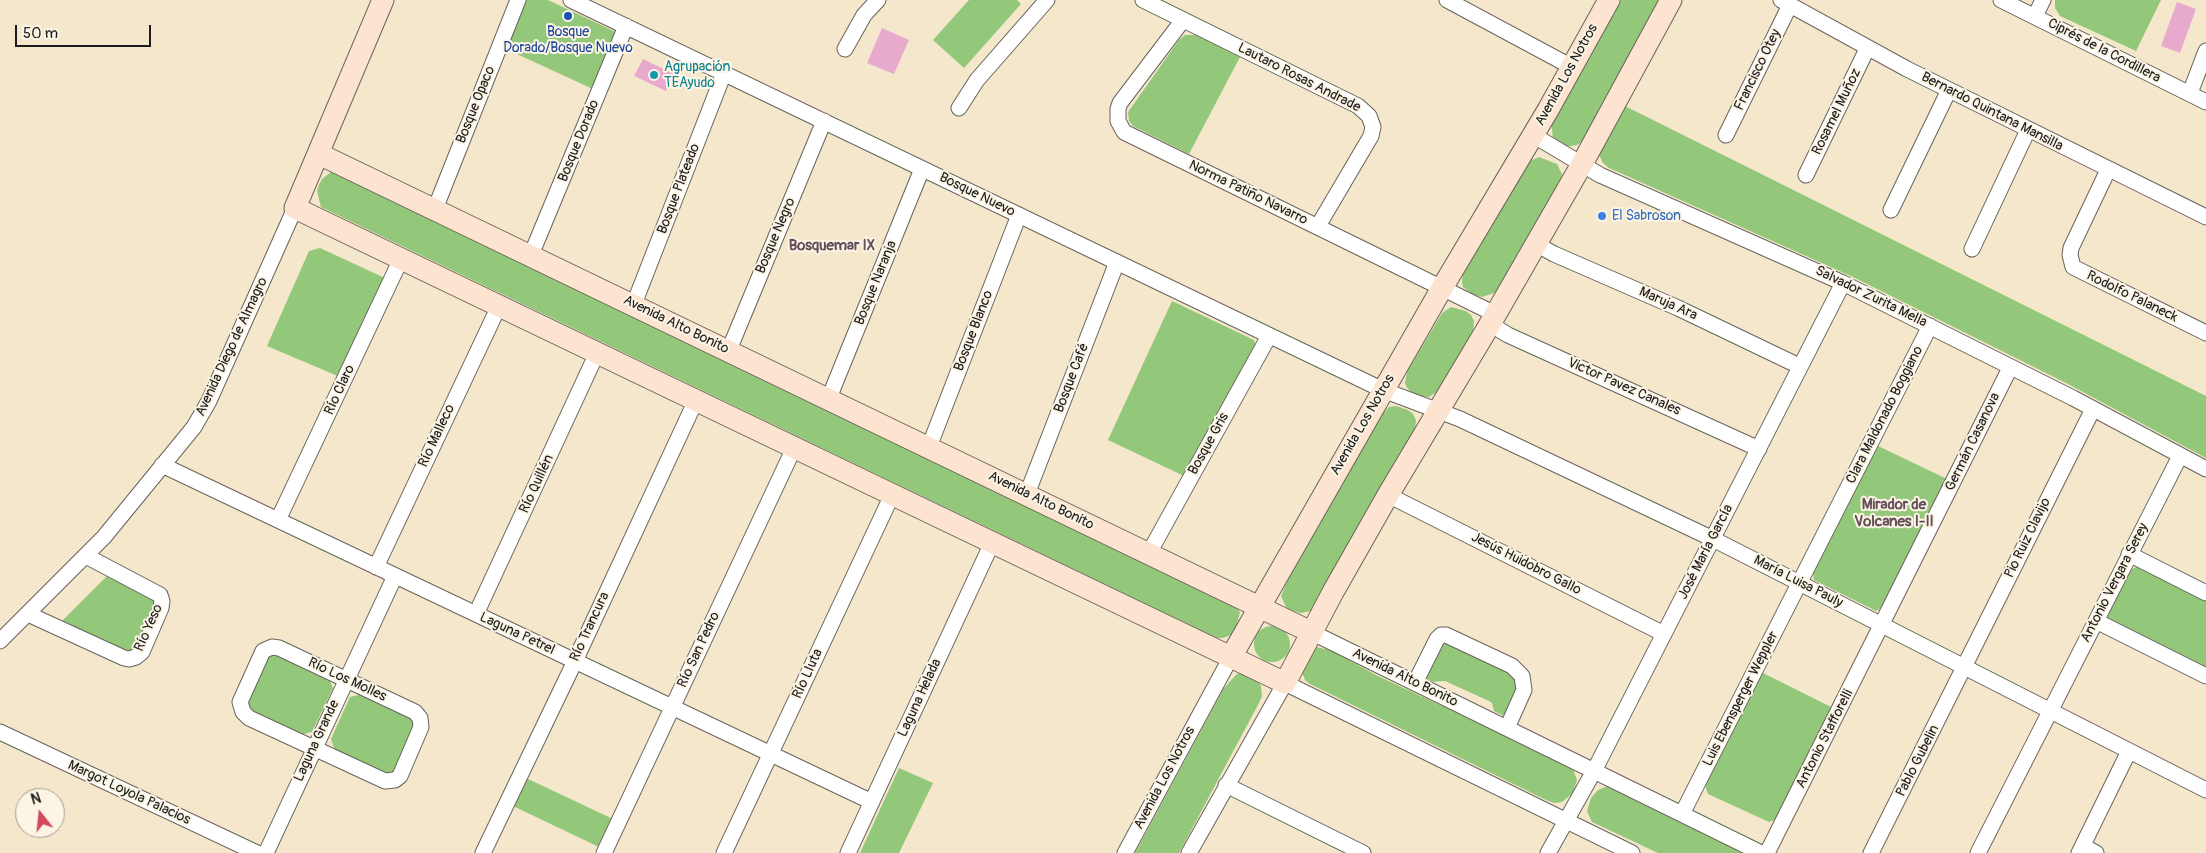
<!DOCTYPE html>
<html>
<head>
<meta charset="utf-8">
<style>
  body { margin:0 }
  #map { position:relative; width:2206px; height:853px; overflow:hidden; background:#f4e7cc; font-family:Pangolin,sans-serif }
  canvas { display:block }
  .north { position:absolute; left:15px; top:788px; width:50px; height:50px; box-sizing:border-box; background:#fcf5e5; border:1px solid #a29e95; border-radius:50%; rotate:344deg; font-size:14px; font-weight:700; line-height:20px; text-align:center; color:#1c1c1c }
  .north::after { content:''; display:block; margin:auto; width:18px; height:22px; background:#d1495b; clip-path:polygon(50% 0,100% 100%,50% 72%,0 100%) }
  .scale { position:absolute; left:15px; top:25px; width:136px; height:22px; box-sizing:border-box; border:2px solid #1c1c1c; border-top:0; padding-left:6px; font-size:15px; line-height:18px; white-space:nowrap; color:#1c1c1c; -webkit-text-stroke:4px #fcf5e5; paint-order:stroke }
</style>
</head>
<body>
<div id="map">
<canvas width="2206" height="853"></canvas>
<div class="north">N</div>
<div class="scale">50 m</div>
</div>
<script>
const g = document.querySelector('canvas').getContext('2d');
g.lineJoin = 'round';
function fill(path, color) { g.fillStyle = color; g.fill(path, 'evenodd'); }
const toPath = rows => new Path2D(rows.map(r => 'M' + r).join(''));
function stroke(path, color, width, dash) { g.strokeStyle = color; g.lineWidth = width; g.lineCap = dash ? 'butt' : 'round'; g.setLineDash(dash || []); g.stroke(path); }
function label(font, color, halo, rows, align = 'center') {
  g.font = font + ' Pangolin,sans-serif'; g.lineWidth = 4; g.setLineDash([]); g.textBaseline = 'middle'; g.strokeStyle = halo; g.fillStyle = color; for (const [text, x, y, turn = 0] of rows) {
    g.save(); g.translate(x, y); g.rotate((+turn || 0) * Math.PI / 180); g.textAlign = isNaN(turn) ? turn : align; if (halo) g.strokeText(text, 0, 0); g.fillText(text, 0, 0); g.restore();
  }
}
fill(toPath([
  [526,0,548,0,618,33,595,90,506,49],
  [969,0,1017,0,1021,4,964,68,933,40],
  [1621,0,1660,0,1582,142,1577,145,1565,147,1553,138,1551,123],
  [2055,0,2161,0,2136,51,2060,16,2055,8],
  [1185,35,1196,35,1240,57,1189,154,1133,126,1129,121,1128,112,1179,40],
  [1625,106,2206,396,2206,458,2066,383,1853,277,1609,168,1603,163,1599,155,1602,145],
  [1539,157,1557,164,1562,174,1561,179,1497,292,1482,297,1472,294,1463,287,1462,282,1463,270,1530,161],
  [331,172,1235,606,1240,612,1236,628,1231,635,1223,638,1217,638,321,207,317,191,319,185,322,179],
  [320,248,387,279,340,377,267,346,309,251],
  [1172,301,1254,340,1257,349,1184,476,1108,440],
  [1451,307,1466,311,1471,315,1474,321,1473,331,1438,391,1429,397,1416,396,1407,388,1405,383,1407,372,1442,313],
  [1396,406,1408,410,1413,414,1416,420,1415,430,1311,611,1301,613,1290,610,1286,607,1281,596,1288,579,1381,415,1389,407],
  [1876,445,1949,480,1881,608,1876,611,1814,580,1813,572],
  [2136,567,2140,567,2206,600,2206,670,2106,620,2128,571],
  [108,575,153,596,156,609,138,649,128,653,61,622],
  '1254 644a18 18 0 1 1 36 0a18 18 0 1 1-36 0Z',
  [1441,640,1514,671,1519,681,1506,717,1494,711,1492,703,1489,701,1445,681,1430,682,1425,679],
  [1316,647,1330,650,1378,676,1566,764,1573,769,1577,780,1573,793,1562,802,1554,803,1546,800,1310,684,1305,680,1301,670],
  [272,653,328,677,333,688,312,732,300,735,250,712,247,699,269,654],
  [1761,672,1833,708,1777,819,1769,822,1708,794,1706,789,1706,784],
  [1244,673,1257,680,1261,686,1262,696,1259,703,1179,853,1135,853,1224,688,1237,674],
  [363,694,412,717,416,721,397,770,390,775,335,751,331,739,350,697],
  [899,768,933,783,899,853,860,853],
  [526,778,615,820,601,848,513,806],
  [1608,786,1748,853,1658,853,1592,822,1587,811,1591,798,1598,790]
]), '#93c87a');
fill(toPath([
  [2177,2,2196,9,2180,53,2161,46],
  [882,28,909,40,894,74,867,63],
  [643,59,674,74,666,91,634,76]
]), '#e8aacc');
const street = toPath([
  [571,0,1383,390,1460,419,1713,539,2206,790],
  [1143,0,1358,106,1369,116,1373,127,1371,136,1318,226],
  [1447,0,1572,67],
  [1781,0,1907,69,2206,217],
  [2001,0,2206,102],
  [2035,16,2043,0],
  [1183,20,1120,103,1118,109,1118,121,1124,132,1495,314],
  [845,49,864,15,878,0],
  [2190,93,2206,51],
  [959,108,977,80,1047,0],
  [1533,135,1600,175,1843,283,2073,398,2206,469],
  [1726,135,1790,5],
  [2108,170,2071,248,2070,255,2073,267,2206,333],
  [1806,175,1867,49],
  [435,209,518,0],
  [1891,210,1949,90],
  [1536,244,1554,254,1678,308,1799,366],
  [1972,249,2028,130],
  [531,255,626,26],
  [634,304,724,73],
  [1490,324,1508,335,1759,449],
  [729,350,824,121],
  [829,398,922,169],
  [929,447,1019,215],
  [162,465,872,802],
  [1027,494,1117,262],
  [1388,495,1664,634],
  [278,520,401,259],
  [1149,553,1269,336],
  [2129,554,2206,593],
  [376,567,499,306],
  [28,614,124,658,129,659,136,657,142,652,161,608,162,601,160,595,86,556],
  [476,614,597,353],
  [2096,621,2206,676],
  [1311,632,1761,853],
  [0,641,104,537,194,427,209,401,295,208],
  [272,647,279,648,415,712,420,718,421,727,400,776,395,780,385,781,249,718,243,712,240,702,263,651,272,647],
  [1415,683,1437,639,1441,635,1446,635,1512,666,1522,676,1524,690,1507,728],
  [0,732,257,853],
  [1226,785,1363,853],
  [1682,814,1930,326],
  [2083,846,2096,853],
  [266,853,395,576],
  [483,853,575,661,696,400],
  [604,853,794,448],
  [724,853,892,495],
  [848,853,992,543],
  [1125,853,1231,657],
  [1189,853,1285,683,1632,853],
  [1548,853,1594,771,1843,283],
  [1767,853,2010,368],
  [1871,853,2093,409],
  [1978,853,2180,456],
  [2079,853,2129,751]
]);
const secondary = toPath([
  [383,0,295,208,1285,683,1333,592,1388,495,1490,324,1582,164,1671,0],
  [319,154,1311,632],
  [1231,657,1442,288,1548,110,1609,0]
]);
stroke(street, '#68635a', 17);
stroke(secondary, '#68635a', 23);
stroke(street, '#fff', 15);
stroke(secondary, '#fde4d1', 21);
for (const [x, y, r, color] of [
  [568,16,5,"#1a4fb4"],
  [654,75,5,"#0f9aa8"],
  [1602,216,5,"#3f7fe0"]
]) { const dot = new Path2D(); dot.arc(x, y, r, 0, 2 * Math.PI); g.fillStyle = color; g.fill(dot); stroke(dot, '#fcf5e5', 2); }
label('14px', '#164399', '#fcf5e5', [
  ["Bosque",568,32],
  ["Dorado/Bosque Nuevo",568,48]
]);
label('14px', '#1c1c1c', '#fcf5e5', [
  ["Ciprés de la Cordillera",2104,51,27],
  ["Francisco Otey",1758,70,-64],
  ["Avenida Los Notros",1567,75,-61],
  ["Lautaro Rosas Andrade",1299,78,27],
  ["Bosque Opaco",476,105,-68],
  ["Rosamel Muñoz",1837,112,-64],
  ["Bernardo Quintana Mansilla",1992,112,27],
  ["Bosque Dorado",579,141,-68],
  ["Bosque Plateado",679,189,-69],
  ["Norma Patiño Navarro",1248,193,26],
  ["Bosque Nuevo",977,195,26],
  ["Bosque Negro",776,236,-67],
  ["Bosque Naranja",876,283,-68],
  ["Salvador Zurita Mella",1871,297,26],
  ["Rodolfo Palaneck",2132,297,26],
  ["Maruja Ara",1668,304,24],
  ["Avenida Alto Bonito",676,325,26],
  ["Bosque Blanco",974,331,-69],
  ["Avenida Diego de Almagro",232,347,-65],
  ["Bosque Café",1072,378,-69],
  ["Victor Pavez Canales",1624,387,24],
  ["Río Claro",340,390,-65],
  ["Clara Maldonado Boggiano",1885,415,-63],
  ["Avenida Los Notros",1363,425,-60],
  ["Río Malleco",437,436,-65],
  ["Germán Casanova",1973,442,-64],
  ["Bosque Gris",1209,444,-61],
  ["Río Quillén",537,484,-65],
  ["Avenida Alto Bonito",1041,501,26],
  ["Pio Ruiz Clavijo",2028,538,-64],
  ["José María García",1706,552,-63],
  ["Jesús Huidobro Gallo",1526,564,27],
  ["María Luisa Pauly",1798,582,27],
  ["Antonio Vergara Serey",2115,583,-63],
  ["Río Trancura",590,627,-65],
  ["Río Yeso",149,628,-66],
  ["Laguna Petrel",517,634,25],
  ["Río San Pedro",699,650,-65],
  ["Río Lluta",808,674,-65],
  ["Avenida Alto Bonito",1405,678,26],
  ["Río Los Molles",347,680,25],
  ["Laguna Helada",920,698,-65],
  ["Luis Ebensperger Weppler",1741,699,-63],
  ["Antonio Stafforelli",1825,739,-63],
  ["Laguna Grande",317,741,-65],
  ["Pablo Gubelin",1918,761,-63],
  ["Avenida Los Notros",1165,778,-62],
  ["Margot Loyola Palacios",129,793,25]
]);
label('14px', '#0d838f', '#fcf5e5', [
  ["Agrupación",664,67],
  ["TEAyudo",664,83]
], 'left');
label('14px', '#366cbe', '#fcf5e5', [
  ["El Sabroson",1612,216]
], 'left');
label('bold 15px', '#634e5a', '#fcf5e5', [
  ["Bosquemar IX",832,246],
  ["Mirador de",1894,505],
  ["Volcanes I-II",1894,522]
]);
</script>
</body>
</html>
